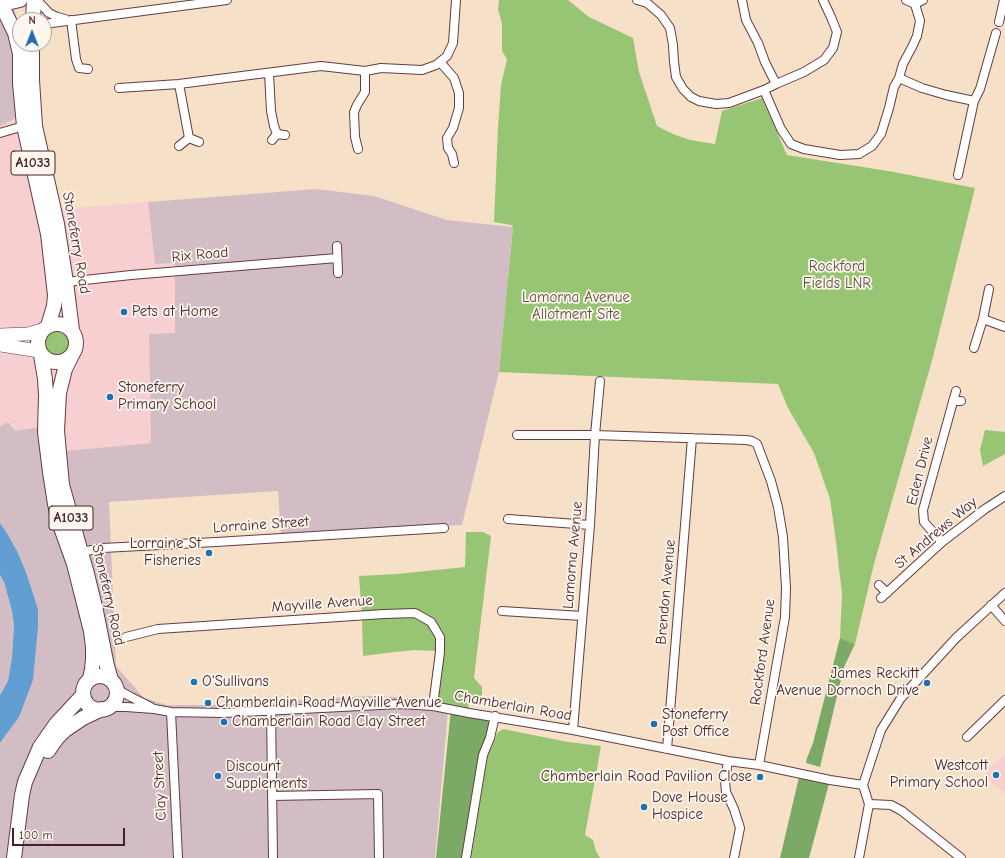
<!DOCTYPE html>
<html>
<head>
<meta charset="utf-8">
<style>
  body { margin:0 }
  #map { position:relative; width:1005px; height:858px; overflow:hidden; background:#f6e1c8; font-family:"Comic Neue",sans-serif }
  canvas { display:block }
  .north { position:absolute; left:12px; top:12px; width:40px; height:40px; box-sizing:border-box; background:#fbf7ec; border:1px solid #b4a19f; border-radius:50%; rotate:0deg; font-size:11px; font-weight:700; line-height:16px; text-align:center; color:#4a1f2b }
  .north::after { content:''; display:block; margin:auto; width:14px; height:18px; background:#1f6fb2; clip-path:polygon(50% 0,100% 100%,50% 72%,0 100%) }
  .scale { position:absolute; left:12px; top:828px; width:113px; height:18px; box-sizing:border-box; border:2px solid #4a1f2b; border-top:0; padding-left:5px; font-size:12px; line-height:14px; white-space:nowrap; color:#4a1f2b; -webkit-text-stroke:3px #fbf7ec; paint-order:stroke }
</style>
</head>
<body>
<div id="map">
<canvas width="1005" height="858"></canvas>
<div class="north">N</div>
<div class="scale">100 m</div>
</div>
<script>
const g = document.querySelector('canvas').getContext('2d');
g.lineJoin = 'round';
function fill(path, color) { g.fillStyle = color; g.fill(path, 'evenodd'); }
const toPath = rows => new Path2D(rows.map(r => 'M' + r).join(''));
function stroke(path, color, width, dash) { g.strokeStyle = color; g.lineWidth = width; g.lineCap = dash ? 'butt' : 'round'; g.setLineDash(dash || []); g.stroke(path); }
function label(font, color, halo, rows, align = 'center') {
  g.font = font + ' "Comic Neue",sans-serif'; g.lineWidth = 3.5; g.setLineDash([]); g.textBaseline = 'middle'; g.strokeStyle = halo; g.fillStyle = color; for (const [text, x, y, turn = 0] of rows) {
    g.save(); g.translate(x, y); g.rotate((+turn || 0) * Math.PI / 180); g.textAlign = isNaN(turn) ? turn : align; if (halo) g.strokeText(text, 0, 0); g.fillText(text, 0, 0); g.restore();
  }
}
fill(toPath([
  [28,112,49,210,148,202,155,264,175,263,175,334,149,334,151,443,66,451,29,429,15,431,8,422,0,426,0,126],
  [71,338,72,346,59,358,51,356],
  [1005,754,1005,794,988,779,986,771]
]), '#f7cfd0');
fill(toPath([
  [0,0,12,0,20,32,28,112,0,126],
  [316,189,374,196,447,220,513,227,499,372,462,525,281,536,278,491,109,502,116,666,144,698,167,705,212,705,370,696,449,699,435,858,0,858,0,743,19,717,38,609,26,572,17,551,7,533,0,523,0,426,8,422,15,431,40,427,64,425,66,451,151,443,149,334,175,333,175,263,155,264,148,202],
  [0,575,4,582,12,611,14,626,12,657,8,681,0,695]
]), '#d2bdc5');
fill(toPath([
  [499,0,568,0,589,17,633,38,639,72,657,126,673,134,690,140,715,144,722,111,762,98,787,155,894,172,975,188,933,357,874,564,855,644,840,638,842,594,836,542,830,499,814,453,788,408,778,384,499,372,513,227,511,225,494,222,498,127,501,85,507,59,502,51,502,24,498,9],
  '42 343a15 15 0 1 1 30 0a15 15 0 1 1-30 0Z',
  [985,430,1005,432,1005,454,983,466,980,450],
  [466,532,483,532,491,536,474,678,482,687,482,702,468,699,469,713,429,706,435,651,414,650,394,652,363,656,362,616,359,576,397,574,465,567],
  [503,729,568,742,601,746,585,835,593,840,596,851,600,858,471,858,487,757,493,745,497,733]
]), '#98c573');
fill(toPath([
  [840,638,855,644,844,667,820,767,806,763,807,758,813,743],
  [451,709,495,716,466,858,436,858],
  [800,773,830,780,809,858,780,858]
]), '#7aaa65');
fill(toPath([
  [0,523,7,533,17,551,26,572,38,609,38,627,33,680,19,717,0,743,0,695,8,681,12,657,14,626,12,611,4,582,0,575]
]), '#639ed3');
const minor = toPath([
  [37,0,49,13,57,17,65,19],
  [637,0,647,3,661,15,670,28,673,45,674,62,676,77,683,89,691,97,699,101,716,104,729,103,764,90,776,84,804,72,824,60,833,48,837,32,831,17,823,0],
  [742,0,746,20,758,43,765,62,776,84],
  [915,4,923,0],
  [71,20,76,59,79,68,88,69],
  [999,22,1004,0],
  [44,24,227,0],
  [440,62,454,78,459,93,459,108,453,128,447,138,448,148,452,154,454,163],
  [269,73,271,111,274,126,277,134],
  [899,78,922,88,946,95,974,101],
  [179,84,189,138],
  [119,88,179,84,321,66,365,71,381,68,422,70,436,65,447,56,453,43,456,0],
  [764,90,781,129,791,144,804,149,840,155,859,154,872,146,881,134,889,108,894,87,899,78,903,64,913,45,917,36,920,21,915,4,906,0],
  [0,133,24,126],
  [272,140,277,134,285,135],
  [179,146,189,138,199,142],
  [358,149,355,137,354,112,357,105,365,92,365,71],
  [958,175,974,101,980,89,996,33],
  [337,246,338,273],
  [66,282,131,275,337,258],
  [983,319,1005,327],
  [974,348,983,319,989,289],
  [953,401,961,401],
  [517,435,595,435,746,440,752,441,757,444,771,481,778,507,783,537,786,588,785,617,759,765],
  [508,519,590,525],
  [942,542,924,522,923,510,956,391],
  [81,552,103,548,216,542,444,528],
  [879,585,887,593],
  [881,598,942,542,985,509,1005,496],
  [991,605,1005,621],
  [502,611,582,616],
  [126,637,158,629,384,614,415,613,431,622,440,637,440,652,433,706],
  [116,686,122,692,131,697,151,707],
  [110,707,126,707,154,709,171,712,223,713,400,704,433,706,469,713,573,730,728,761,759,765,830,780,863,785],
  [271,710,273,858],
  [171,712,178,858],
  [573,730,590,525,595,435,600,381],
  [967,737,1005,700],
  [667,749,692,438],
  [728,761,725,781,726,792,734,809,740,828,734,858],
  [272,796,378,794,379,858],
  [869,804,891,805,902,811,961,858],
  [466,858,483,755,490,738,495,716],
  [859,858,869,804,863,785,881,730,901,698,956,638,1005,593]
]);
const primary = toPath([
  [0,335,28,334,42,330],
  [0,345,39,351]
]);
const trunk = toPath([
  [0,2,15,33,20,54,20,83,24,126,48,234,55,295,54,306,48,326],
  [0,2,11,2,20,0],
  [33,20,34,0],
  [32,44,32,80,35,126,57,224,66,282,72,330],
  '38 343a19 19 0 1 1 38 0a19 19 0 1 1-38 0Z',
  [41,355,45,379,46,395,45,432,50,472,55,504,60,525,74,564,91,631,93,647,93,659,92,669,90,679],
  [72,355,65,369,59,393,57,431,62,485,87,574,96,611,107,666,111,680],
  '83 693a17 17 0 1 1 34 0a17 17 0 1 1-34 0Z',
  [48,751,57,738,65,730,83,718,102,709],
  [14,858,22,795,25,782,40,747,56,724,83,695]
]);
stroke(minor, '#643c43', 10);
stroke(primary, '#643c43', 14);
stroke(trunk, '#643c43', 16);
stroke(minor, '#fff', 8);
stroke(primary, '#fff', 13);
stroke(trunk, '#fff', 14);
for (const [x, y, r, color] of [
  [124,312,4,"#1f6fb2"],
  [110,397,4,"#1f6fb2"],
  [209,553,4,"#1f6fb2"],
  [194,682,4,"#1f6fb2"],
  [927,683,4,"#1f6fb2"],
  [208,703,4,"#1f6fb2"],
  [224,722,4,"#1f6fb2"],
  [654,724,4,"#1f6fb2"],
  [996,775,4,"#1f6fb2"],
  [218,776,4,"#1f6fb2"],
  [760,777,4,"#1f6fb2"],
  [644,807,4,"#1f6fb2"]
]) { const dot = new Path2D(); dot.arc(x, y, r, 0, 2 * Math.PI); g.fillStyle = color; g.fill(dot); stroke(dot, '#fbf7ec', 1.5); }
for (const [x, y, w] of [
  [33,163,44],
  [71,518,44]
]) { const box = new Path2D(); box.roundRect(x - w / 2, y - 12, w, 24, 3); g.fillStyle = '#fbf7ec'; g.fill(box); stroke(box, '#4a1f2b', 1); }
label('bold 14px', '#4a1f2b', null, [
  ["A1033",33,163],
  ["A1033",71,518]
]);
label('15px', '#4a1f2b', '#fbf7ec', [
  ["Stoneferry Road",76,243,80],
  ["Rix Road",200,255,-5],
  ["Eden Drive",920,471,-76],
  ["Lorraine Street",261,525,-4],
  ["St Andrews Way",936,533,-40],
  ["Lamorna Avenue",573,555,-85],
  ["Brendon Avenue",666,592,-85],
  ["Stoneferry Road",108,595,77],
  ["Mayville Avenue",322,604,-4],
  ["Rockford Avenue",763,652,-82],
  ["Chamberlain Road",513,706,10],
  ["Clay Street",160,786,-93]
]);
label('15px', '#615141', '#fbf7ec', [
  ["Rockford",837,267],
  ["Fields LNR",837,284],
  ["Lamorna Avenue",576,298],
  ["Allotment Site",576,315]
]);
label('15px', '#4a1f2b', '#fbf7ec', [
  ["Pets at Home",132,312],
  ["Stoneferry",118,388],
  ["Primary School",118,405],
  ["Lorraine St",201,544,"right"],
  ["Fisheries",201,561,"right"],
  ["James Reckitt",919,674,"right"],
  ["Avenue Dornoch Drive",919,691,"right"],
  ["O'Sullivans",202,682],
  ["Chamberlain Road Mayville Avenue",216,703],
  ["Stoneferry",662,715],
  ["Post Office",662,732],
  ["Chamberlain Road Clay Street",232,722],
  ["Westcott",988,766,"right"],
  ["Primary School",988,783,"right"],
  ["Discount",226,767],
  ["Supplements",226,784],
  ["Chamberlain Road Pavilion Close",752,777,"right"],
  ["Dove House",652,798],
  ["Hospice",652,815]
], 'left');
</script>
</body>
</html>
